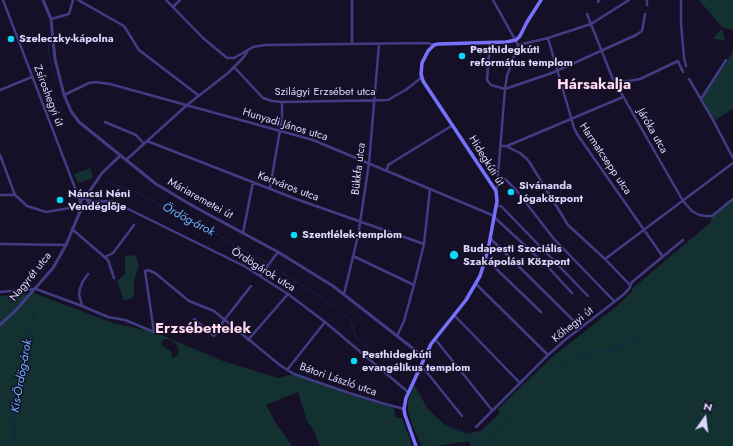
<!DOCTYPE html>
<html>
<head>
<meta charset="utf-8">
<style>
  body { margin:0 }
  #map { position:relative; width:733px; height:446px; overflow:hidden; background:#151027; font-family:Jost,sans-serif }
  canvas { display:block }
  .north { position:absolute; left:685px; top:398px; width:40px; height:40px; -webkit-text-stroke:3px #151027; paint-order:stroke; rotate:14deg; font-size:11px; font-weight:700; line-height:16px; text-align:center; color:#ddd7fe }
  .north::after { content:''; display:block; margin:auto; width:14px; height:18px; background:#ddd7fe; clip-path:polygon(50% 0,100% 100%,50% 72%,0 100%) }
</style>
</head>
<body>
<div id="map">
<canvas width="733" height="446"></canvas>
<div class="north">N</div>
</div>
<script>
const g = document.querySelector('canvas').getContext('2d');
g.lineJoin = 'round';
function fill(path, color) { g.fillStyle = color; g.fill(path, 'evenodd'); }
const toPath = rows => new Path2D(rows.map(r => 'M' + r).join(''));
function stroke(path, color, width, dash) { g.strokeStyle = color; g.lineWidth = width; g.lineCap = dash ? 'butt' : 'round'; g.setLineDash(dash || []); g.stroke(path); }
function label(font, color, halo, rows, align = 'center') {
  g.font = font + ' Jost,sans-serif'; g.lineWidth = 3; g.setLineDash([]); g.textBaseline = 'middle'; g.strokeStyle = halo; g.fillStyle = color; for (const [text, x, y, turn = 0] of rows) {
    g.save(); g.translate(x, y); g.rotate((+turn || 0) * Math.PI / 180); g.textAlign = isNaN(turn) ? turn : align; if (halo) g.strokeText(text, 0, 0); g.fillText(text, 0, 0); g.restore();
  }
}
fill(toPath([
  [699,0,733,0,733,30,722,27],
  [721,29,725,38,724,40,713,39],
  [733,51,733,109,715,120,702,99],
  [90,168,93,178,78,183,74,174],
  [733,197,733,446,471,446,469,441,435,446,422,446,412,425,408,411,408,401,414,384,427,408,445,425,466,434,481,431,500,413,498,409,551,358,617,306,631,293,633,288,711,222,712,215],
  [135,255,139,265,134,281,134,297,124,301,117,281,125,274,125,256],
  [34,293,113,323,154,332,223,361,278,378,294,374,350,395,394,408,396,418,402,418,412,446,320,446,313,429,307,421,298,392,266,405,277,425,292,446,0,446,0,296],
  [164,339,171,340,176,344,179,351,177,356,172,358,171,351,162,346,161,342]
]), '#133130');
stroke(toPath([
  [48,38,49,56,56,83],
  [107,183,134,191,167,209,191,220,198,226,214,233,255,257,266,262],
  [271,265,334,306,350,319,356,337,390,366],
  [445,424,467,433,476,446],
  [16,446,14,422,35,307],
  [486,446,488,441,553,369,581,355,612,350,636,341,662,321,673,309]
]), '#10254b', 1);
stroke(toPath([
  [3,0,80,201],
  [78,0,124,26,139,50,198,95],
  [166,0,203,38,227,58,234,58,253,47,265,45,427,43,434,45],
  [493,0,518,45,507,76,505,89,497,187,496,191],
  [681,0,681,23,684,58,686,66],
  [598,2,599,0],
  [647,5,647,0],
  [173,7,180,0],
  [587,14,612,77,683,201,692,211,699,215,706,216,712,216,733,199],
  [51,19,69,14,73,0],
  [548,38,574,128,577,134,663,257],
  [490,43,487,80,491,85,505,89,552,73,636,35,642,31,645,14],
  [352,44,352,0],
  [518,45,548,38,591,24,629,0],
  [234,67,263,98,272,101,282,102,388,100,407,89,422,77],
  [612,78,619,81,629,81,640,79,678,61,683,72],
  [689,79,712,118,733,158],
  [0,90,32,77],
  [64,95,89,83,95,82,110,84,313,140,492,215,547,266,572,293],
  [701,99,726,60],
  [105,122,136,135,144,144],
  [147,141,296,199,424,244],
  [501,146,506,146,520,153,526,158,530,163,568,225,605,259,630,285],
  [507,146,623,97],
  [0,155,15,195,27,206,46,212,81,206],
  [126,160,187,105,228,73,243,58,247,52],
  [387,170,388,165,453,125],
  [498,177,505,179,516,190,554,239,614,301],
  [270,188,280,130,282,116,282,102],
  [0,195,15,195],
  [88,200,95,202,109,201,116,203,244,266,288,294,325,322,408,392],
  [497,206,501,206,588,296],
  [72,229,108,260,114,278],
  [243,233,253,182],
  [490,238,581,328],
  [0,244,66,245],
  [353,256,414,285],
  [105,257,113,253,134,225],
  [486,259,541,312],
  [605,259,733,163],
  [260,276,278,252],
  [476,284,548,355],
  [0,292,36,289,82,306,108,317,125,320,154,332,145,271,148,270,155,273,189,301,214,311,281,366,294,374,349,393,385,404,404,409],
  [344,294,358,236,369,163,379,44],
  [82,305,79,295,80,288,83,281,88,274],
  [454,315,520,383],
  [194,319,214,336,225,319,251,286],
  [397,336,404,321,414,285,424,244,430,189],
  [435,339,492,410],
  [248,340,288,294],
  [421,365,462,416],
  [287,370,325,322],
  [476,427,548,355,565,340,623,295,629,289,632,282,683,240]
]), '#413d84', 2.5);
stroke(toPath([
  [43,0,51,19,55,59,64,95,71,111,79,122,156,184,193,206,278,252,333,286,424,357],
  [85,198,102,173,120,156],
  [0,325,16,310,53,268,66,245,79,214,84,207,89,204,89,202,86,198,82,199,80,202,81,206,79,214]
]), '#413d84', 3);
stroke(toPath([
  [416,446,405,415,404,409,406,398,431,344,466,300,480,276,488,250,497,201,496,191,423,81,421,74,422,63,428,51,434,45,438,44,506,42,516,40,520,36,527,22,541,0]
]), '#7871fb', 3.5);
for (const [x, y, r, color] of [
  [11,39,4,"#09d9f8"],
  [462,56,4,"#09d9f8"],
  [511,192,4,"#09d9f8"],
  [60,200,4,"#09d9f8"],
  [294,235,4,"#09d9f8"],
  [454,255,5,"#09d9f8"],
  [354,361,4,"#09d9f8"]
]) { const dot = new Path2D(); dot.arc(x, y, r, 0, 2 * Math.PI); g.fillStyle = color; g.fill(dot); stroke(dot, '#151027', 1.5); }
label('bold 11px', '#ddd7fe', '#151027', [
  ["Szeleczky-kápolna",19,39],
  ["Pesthidegkúti",470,50],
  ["református templom",470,63],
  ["Sivánanda",519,186],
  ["Jógaközpont",519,199],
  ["Náncsi Néni",68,194],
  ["Vendéglője",68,207],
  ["Szentlélek-templom",302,235],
  ["Budapesti Szociális",463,249],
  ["Szakápolási Központ",463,262],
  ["Pesthidegkúti",362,355],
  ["evangélikus templom",362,368]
], 'left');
label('11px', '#ddd7fe', '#151027', [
  ["Szilágyi Erzsébet utca",325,92],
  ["Zsíroshegyi út",48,96,69],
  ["Hunyadi János utca",285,125,17],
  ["Járóka utca",652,131,60],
  ["Harmatcsepp utca",605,159,56],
  ["Hidegkúti út",486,161,58],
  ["Bükkfa utca",359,169,-83],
  ["Kertváros utca",288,187,21],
  ["Máriaremetei út",200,199,29],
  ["Ördögárok utca",263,270,32],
  ["Nagyrét utca",31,277,-51],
  ["Kőhegyi út",573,325,-39],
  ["Bátori László utca",338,380,19]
]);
label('italic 12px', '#68b3fb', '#151027', [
  ["Ördög-árok",188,220,28],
  ["Kis-Ördög-árok",22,376,-80]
]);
label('bold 15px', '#fed9ef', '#151027', [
  ["Hársakalja",594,85],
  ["Erzsébettelek",203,329]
]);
</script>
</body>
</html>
